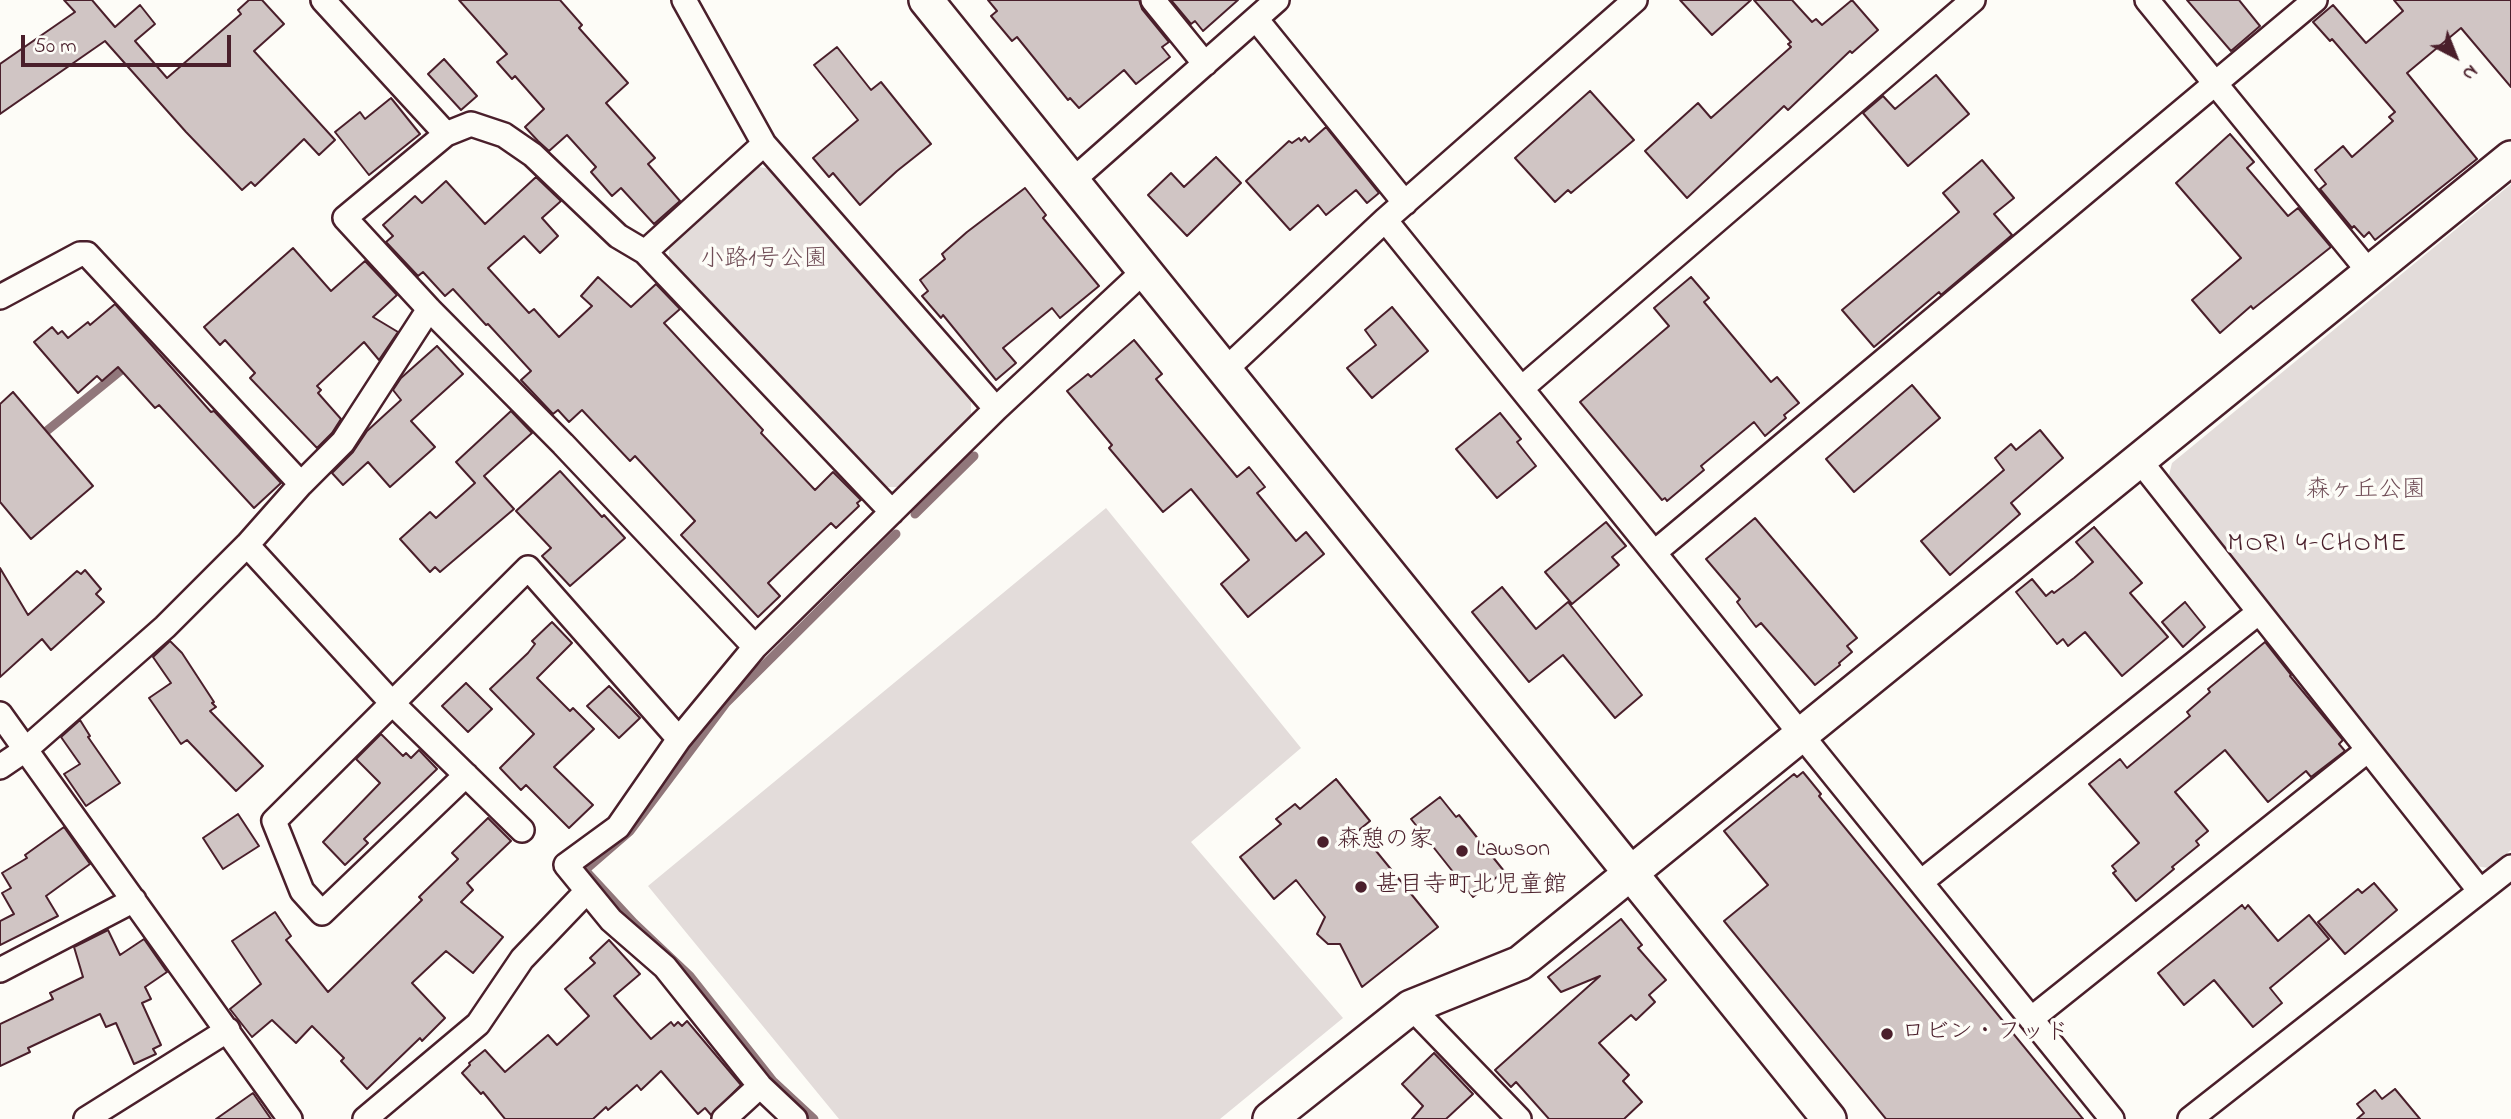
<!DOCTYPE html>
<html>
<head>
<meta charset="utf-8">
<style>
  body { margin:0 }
  #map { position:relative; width:2511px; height:1119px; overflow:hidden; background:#fdfcf7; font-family:"Indie Flower",sans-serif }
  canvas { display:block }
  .north { position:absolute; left:2420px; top:21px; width:70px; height:70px; -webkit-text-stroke:5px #fdfcf7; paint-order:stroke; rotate:138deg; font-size:19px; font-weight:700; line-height:28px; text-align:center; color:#4a1f2b }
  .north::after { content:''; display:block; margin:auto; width:24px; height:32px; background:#4a1f2b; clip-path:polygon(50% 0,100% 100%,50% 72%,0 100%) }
  .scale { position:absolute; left:21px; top:35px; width:210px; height:32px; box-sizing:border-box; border:4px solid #4a1f2b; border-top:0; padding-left:9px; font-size:21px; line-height:24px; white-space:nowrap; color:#4a1f2b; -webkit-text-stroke:5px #fdfcf7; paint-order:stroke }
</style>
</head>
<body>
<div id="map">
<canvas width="2511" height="1119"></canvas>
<div class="north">N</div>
<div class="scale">50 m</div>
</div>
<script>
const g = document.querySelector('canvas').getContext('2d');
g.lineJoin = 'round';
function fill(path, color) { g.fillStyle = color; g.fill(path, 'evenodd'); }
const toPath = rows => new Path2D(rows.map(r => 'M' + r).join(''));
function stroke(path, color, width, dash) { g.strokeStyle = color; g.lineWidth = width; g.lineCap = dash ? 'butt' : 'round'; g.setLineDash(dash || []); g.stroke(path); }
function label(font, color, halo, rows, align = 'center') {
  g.font = font + ' "Indie Flower","Klee One",sans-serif'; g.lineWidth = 7; g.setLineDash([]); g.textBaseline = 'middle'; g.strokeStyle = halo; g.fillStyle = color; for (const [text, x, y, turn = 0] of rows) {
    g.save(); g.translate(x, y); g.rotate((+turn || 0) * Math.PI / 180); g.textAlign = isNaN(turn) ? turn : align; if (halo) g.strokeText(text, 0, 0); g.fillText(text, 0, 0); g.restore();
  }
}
fill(toPath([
  [758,167,773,169,971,400,971,415,898,487,887,487,669,259,669,247],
  [2511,184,2511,850,2489,868,2475,866,2169,475,2172,463],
  [1106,508,1301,748,1191,842,1343,1018,1220,1119,839,1119,648,886]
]), '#e3dcda');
stroke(toPath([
  [38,438,130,363],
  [915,514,974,456],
  [814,1119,773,1081,690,976,634,923,585,870,630,831,726,703,896,534]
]), '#91777b', 9);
const building = toPath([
  [64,0,92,0,115,27,140,5,155,24,135,41,167,78,241,14,238,10,249,0,262,0,284,24,254,51,335,140,319,155,304,139,255,186,251,182,242,190,186,132,105,41,0,114,0,64,75,12,64,0],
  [459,0,560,0,582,25,579,28,628,83,606,103,655,158,648,164,680,201,654,224,621,188,612,196,591,172,596,167,567,135,549,151,538,141,525,127,544,109,515,76,512,79,497,62,507,54,459,0],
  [988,0,1139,0,1142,9,1169,42,1162,47,1170,57,1136,84,1124,70,1079,108,1070,98,1068,100,1017,37,1012,41,991,16,997,11,988,0],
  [1171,0,1238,0,1203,31,1195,21,1191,24,1171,0],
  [1680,0,1751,0,1712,35,1680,0],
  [1754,0,1792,0,1812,22,1816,19,1822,25,1852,0,1878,30,1852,53,1850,51,1788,110,1784,106,1687,198,1645,151,1698,103,1711,118,1791,47,1788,44,1791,42,1754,0],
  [2187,0,2239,0,2260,26,2231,51,2187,0],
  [2394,0,2511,0,2511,87,2461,28,2407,73,2477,159,2375,240,2369,232,2364,237,2354,226,2352,228,2320,189,2326,184,2315,170,2343,146,2352,157,2393,121,2389,117,2395,112,2332,39,2330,41,2313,22,2333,5,2366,43,2403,11,2394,0],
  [837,47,871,90,881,82,931,144,897,171,860,205,833,173,829,177,813,158,858,120,814,65,837,47],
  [444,59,477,96,461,110,428,74,444,59],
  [1936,75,1969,114,1908,166,1863,113,1883,96,1895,109,1936,75],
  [1590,91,1634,140,1571,193,1568,190,1555,202,1515,158,1590,91],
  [391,98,420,134,369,175,335,132,360,112,365,119,391,98],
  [1326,127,1379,193,1367,203,1356,190,1326,215,1318,205,1290,230,1246,181,1289,141,1292,143,1299,138,1301,141,1305,137,1309,142,1326,127],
  [2230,134,2254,162,2247,168,2288,216,2298,208,2331,247,2253,309,2251,306,2220,333,2192,300,2241,258,2176,183,2230,134],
  [1216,157,1241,183,1187,236,1148,195,1171,173,1184,187,1216,157],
  [1982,160,2014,198,1994,214,2012,235,1941,295,1939,292,1874,347,1842,310,1959,212,1943,193,1982,160],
  [536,177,561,201,542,218,558,236,540,253,524,236,488,268,529,313,534,309,559,337,592,306,581,296,598,277,631,307,656,284,680,309,664,323,763,430,761,433,815,490,833,472,861,500,857,503,859,506,836,528,831,523,768,583,780,596,758,617,681,535,695,521,635,456,630,461,582,410,569,422,558,410,553,414,521,380,531,371,488,324,486,325,453,289,445,296,423,272,418,276,386,242,393,236,383,225,415,196,422,203,446,181,485,224,536,177],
  [1025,188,1046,215,1043,218,1099,286,1060,318,1052,308,1003,348,1016,363,996,380,943,315,941,318,922,296,928,291,920,280,945,259,942,254,967,232,1025,188],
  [293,248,331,291,365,261,397,295,373,317,398,332,379,360,364,342,317,386,321,390,318,393,341,419,332,433,317,448,250,378,255,373,225,340,220,345,204,327,293,248],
  [1691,277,1709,298,1704,302,1771,382,1777,377,1799,403,1784,415,1786,418,1765,436,1754,422,1701,466,1704,470,1667,501,1665,498,1662,500,1580,402,1669,326,1654,308,1691,277],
  [115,304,211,412,214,411,281,483,254,508,159,405,155,408,118,367,102,381,97,376,78,393,34,342,52,327,58,334,62,331,68,338,88,322,90,325,115,304],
  [1392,307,1428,351,1372,398,1347,368,1376,345,1365,330,1392,307],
  [1134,340,1162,374,1156,379,1237,477,1249,467,1265,487,1257,493,1296,541,1306,532,1324,554,1248,617,1221,584,1249,560,1191,489,1163,512,1109,448,1112,445,1067,391,1088,374,1091,377,1134,340],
  [437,346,463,374,411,421,435,447,390,487,368,462,343,485,332,473,353,452,367,431,401,400,393,390,401,378,437,346],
  [1912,385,1940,418,1854,492,1826,459,1912,385],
  [13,392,93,486,31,539,0,502,0,404,13,392],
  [511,411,532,433,484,476,514,509,440,572,435,567,430,572,400,539,430,512,436,518,475,483,456,462,511,411],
  [1500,413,1521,439,1517,442,1536,466,1497,498,1456,449,1500,413],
  [2040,430,2063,458,2011,503,2020,514,1950,575,1921,541,2004,470,1995,458,2011,444,2016,450,2040,430],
  [560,471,602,517,604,515,625,538,570,586,542,556,551,548,516,511,560,471],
  [1755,518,1857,638,1847,646,1852,652,1839,663,1840,665,1815,685,1761,623,1756,627,1737,602,1740,599,1706,559,1755,518],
  [1606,522,1626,546,1612,557,1619,565,1572,604,1545,572,1606,522],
  [2094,527,2142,583,2130,593,2168,637,2122,676,2085,632,2068,646,2063,639,2057,644,2016,592,2032,579,2046,596,2052,591,2054,593,2074,578,2093,562,2076,542,2094,527],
  [0,568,28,615,77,571,81,574,85,570,101,589,96,594,104,602,51,650,42,639,0,677,0,568],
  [1502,587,1536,629,1568,602,1642,695,1615,718,1563,655,1529,682,1472,612,1502,587],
  [2185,602,2205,627,2183,647,2162,622,2185,602],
  [552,622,572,643,537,678,570,711,573,708,594,729,554,767,593,805,569,828,526,785,521,790,500,768,534,734,490,689,528,653,535,644,532,641,552,622],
  [170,641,182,653,214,702,212,703,216,707,210,711,263,766,236,791,187,740,181,744,149,698,171,683,153,657,170,641],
  [2265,642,2291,675,2290,676,2343,740,2339,744,2345,751,2311,777,2306,771,2268,802,2225,750,2175,792,2208,831,2196,841,2199,845,2172,867,2174,869,2136,901,2113,873,2116,871,2112,866,2139,843,2089,784,2120,759,2127,768,2190,716,2187,712,2210,692,2208,689,2265,642],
  [466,683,492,709,468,732,442,706,466,683],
  [609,686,640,718,619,738,587,706,609,686],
  [80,720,90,736,88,737,120,783,86,806,64,774,80,764,61,737,80,720],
  [381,734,403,756,406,753,411,758,419,750,437,769,364,839,368,843,345,865,323,842,380,783,356,759,381,734],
  [1803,772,1821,794,1819,796,2083,1119,1886,1119,1724,921,1768,885,1724,831,1794,774,1797,777,1803,772],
  [1336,779,1370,821,1359,830,1438,927,1362,987,1340,944,1328,944,1317,934,1325,917,1296,880,1274,899,1240,857,1281,824,1276,819,1295,804,1300,809,1336,779],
  [1440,797,1456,817,1459,815,1504,871,1473,897,1411,819,1440,797],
  [238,814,259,846,223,869,203,838,238,814],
  [488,818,511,841,467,883,473,890,461,902,503,937,473,973,446,951,412,983,445,1018,422,1041,420,1038,367,1089,341,1061,344,1058,312,1026,296,1043,272,1020,252,1037,230,1009,261,984,232,941,275,912,291,936,286,940,328,992,422,900,419,897,458,859,452,853,488,818],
  [64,827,90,864,46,896,58,916,0,945,0,921,14,914,2,893,11,888,2,873,27,858,25,855,64,827],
  [2374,883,2397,910,2345,954,2318,922,2358,889,2362,893,2374,883],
  [2242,905,2245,909,2248,905,2278,941,2309,915,2329,939,2270,988,2282,1003,2253,1027,2214,980,2184,1005,2158,973,2242,905],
  [1621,919,1642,945,1638,948,1666,980,1649,995,1655,1002,1636,1020,1631,1015,1599,1043,1629,1075,1623,1081,1642,1102,1624,1119,1549,1119,1516,1082,1511,1087,1495,1070,1600,976,1561,992,1548,977,1621,919],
  [108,930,120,955,144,939,167,972,145,987,151,999,142,1003,161,1045,153,1049,156,1054,134,1064,116,1023,106,1027,100,1014,28,1048,30,1052,0,1066,0,1024,53,999,50,993,83,977,74,947,108,930],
  [609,940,640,974,614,996,651,1039,671,1022,674,1026,678,1022,682,1026,687,1021,741,1085,711,1115,705,1108,698,1114,661,1071,641,1090,637,1085,608,1110,606,1107,593,1119,505,1119,483,1092,481,1094,462,1073,470,1065,469,1063,485,1050,505,1072,548,1035,557,1045,589,1016,565,989,595,963,590,958,609,940],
  [1434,1053,1473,1094,1446,1119,1412,1119,1423,1106,1402,1084,1434,1053],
  [2395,1089,2420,1119,2357,1119,2364,1113,2357,1104,2375,1090,2382,1099,2395,1089],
  [253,1093,271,1119,216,1119,253,1093]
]);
fill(building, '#d0c5c4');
stroke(building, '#4a1f2b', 2);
const street = toPath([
  [323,0,446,134],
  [684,0,764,144,996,409],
  [1153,0,1205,64],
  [2147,0,2370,273],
  [1256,19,1405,203],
  [1072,181,1277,0],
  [1385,220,2112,1119],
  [645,252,764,144],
  [0,297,80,254,87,254,301,484],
  [1224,371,1385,220,1635,0],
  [1522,388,1973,0],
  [2140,461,2480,891],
  [247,545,392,703,522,830],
  [1655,552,2315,0],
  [755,647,563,444,429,309,345,218,446,134,471,124,504,135,533,155,618,236,645,252,892,512],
  [0,714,290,1119],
  [0,767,25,750,165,627,247,545,301,484,343,442,429,309],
  [466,775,322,913,302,891,274,821,528,568,679,739],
  [1921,882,2259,612],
  [0,970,134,900],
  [1411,1007,1519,1119],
  [2031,1019,2368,750],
  [86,1119,228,1030],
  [365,1119,478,1024,522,959,587,891],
  [724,1119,760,1086],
  [795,1119,760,1086,665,967,611,920,566,865,618,827,679,739,755,647,996,409,1144,271],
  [2190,1119,2511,867]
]);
const secondary = toPath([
  [926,0,1829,1119],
  [1270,1119,1411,1007,1520,963,2511,158]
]);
stroke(street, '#4a1f2b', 28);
stroke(secondary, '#4a1f2b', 38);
stroke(street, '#fdfcf7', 23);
stroke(secondary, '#fdfcf7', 33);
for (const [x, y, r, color] of [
  [1323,842,7,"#4a1f2b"],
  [1462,851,7,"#4a1f2b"],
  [1361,887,7,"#4a1f2b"],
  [1887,1034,7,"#4a1f2b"]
]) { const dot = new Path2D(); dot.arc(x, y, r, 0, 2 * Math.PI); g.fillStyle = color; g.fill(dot); stroke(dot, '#fdfcf7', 2.5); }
label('24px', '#704e57', '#fdfcf7', [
  ["小路1号公園",764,261],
  ["森ヶ丘公園",2366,492]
]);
label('24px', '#4a1f2b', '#fdfcf7', [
  ["森憩の家",1337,842],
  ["Lawson",1476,851],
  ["甚目寺町北児童館",1375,887],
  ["ロビン・フッド",1901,1034]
], 'left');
g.letterSpacing = '2px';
label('26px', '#4a1f2b', '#fdfcf7', [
  ["MORI 4-CHOME",2318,546]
]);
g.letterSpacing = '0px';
</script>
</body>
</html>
